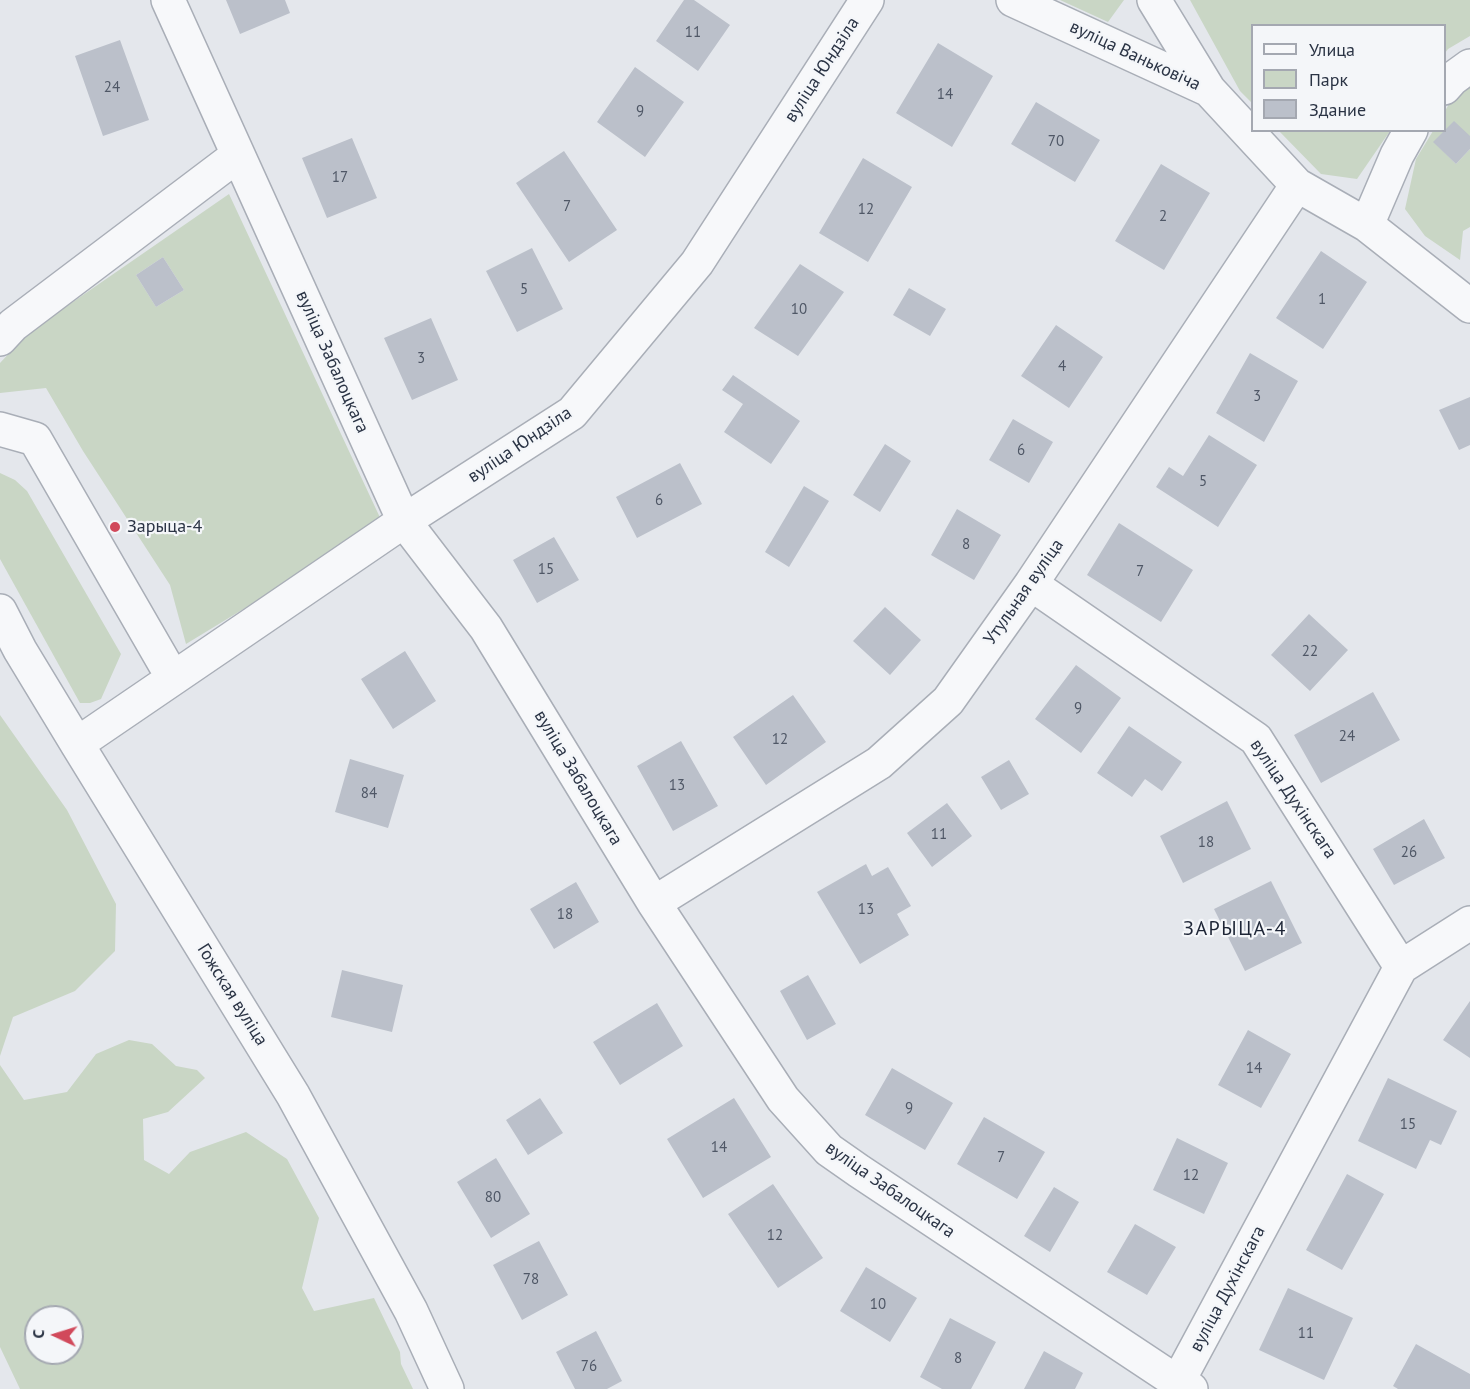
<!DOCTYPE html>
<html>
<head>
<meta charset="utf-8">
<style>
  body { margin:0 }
  #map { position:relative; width:1470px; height:1389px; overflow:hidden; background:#e4e7ec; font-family:"PT Sans",sans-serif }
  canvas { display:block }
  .legend { position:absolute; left:1251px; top:24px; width:195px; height:108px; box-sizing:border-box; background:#f4f6f9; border:2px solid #a4a8b1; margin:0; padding:8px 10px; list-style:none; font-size:18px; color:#2b3445 }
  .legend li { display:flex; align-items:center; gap:12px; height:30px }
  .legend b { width:30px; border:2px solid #a4a8b1 }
  .north { position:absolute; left:24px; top:1305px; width:60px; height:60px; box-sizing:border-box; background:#f4f6f9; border:2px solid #a4a8b1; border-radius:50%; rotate:274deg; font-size:16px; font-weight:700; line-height:24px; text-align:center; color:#2b3445 }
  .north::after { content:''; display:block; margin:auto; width:21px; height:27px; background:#d1495b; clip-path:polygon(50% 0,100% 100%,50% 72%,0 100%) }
</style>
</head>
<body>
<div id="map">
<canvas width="1470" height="1389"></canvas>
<ul class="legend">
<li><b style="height:8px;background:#f7f8fa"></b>Улица</li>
<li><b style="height:16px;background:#c9d6c5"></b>Парк</li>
<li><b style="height:16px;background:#bbc0ca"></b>Здание</li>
</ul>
<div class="north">С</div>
</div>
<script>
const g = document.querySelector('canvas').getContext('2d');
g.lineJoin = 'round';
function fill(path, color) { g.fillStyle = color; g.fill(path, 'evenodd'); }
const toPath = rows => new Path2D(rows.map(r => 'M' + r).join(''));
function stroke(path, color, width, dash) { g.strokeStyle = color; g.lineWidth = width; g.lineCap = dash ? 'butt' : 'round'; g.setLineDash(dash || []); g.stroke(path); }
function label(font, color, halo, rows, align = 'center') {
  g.font = font + ' "PT Sans",sans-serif'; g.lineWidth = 4.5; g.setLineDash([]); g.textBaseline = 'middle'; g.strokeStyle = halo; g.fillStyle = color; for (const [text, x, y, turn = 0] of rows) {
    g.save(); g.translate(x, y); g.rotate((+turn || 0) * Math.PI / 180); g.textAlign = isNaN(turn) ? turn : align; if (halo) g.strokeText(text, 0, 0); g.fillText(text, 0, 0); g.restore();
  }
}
fill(toPath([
  [1060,0,1124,0,1108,22],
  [1190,0,1470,0,1470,36,1448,49,1445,53,1444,26,1252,26,1252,103,1240,91],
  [1470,81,1470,136,1434,142,1456,164,1470,149,1470,227,1463,231,1460,260,1425,236,1405,209,1416,159,1433,131,1444,130,1445,111,1457,90],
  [1279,131,1390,131,1357,179,1321,174],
  [229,194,383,524,186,644,170,585,83,451,46,388,0,393,0,363,28,333],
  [163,257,184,290,156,307,136,275],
  [0,473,15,480,27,491,121,654,101,699,90,703,80,703,0,559],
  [0,715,67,810,116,904,115,951,75,991,13,1017,0,1056],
  [129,1040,152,1044,176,1066,197,1070,205,1078,168,1112,143,1119,144,1160,169,1174,190,1152,246,1132,287,1159,319,1218,302,1288,314,1311,374,1298,400,1352,401,1364,413,1389,20,1389,0,1347,0,1065,24,1100,67,1092,96,1054],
  [36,1317,72,1317,72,1353,36,1353]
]), '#c9d6c5');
fill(toPath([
  [226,0,285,0,290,13,240,34],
  [684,0,694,0,730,25,698,71,656,41],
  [120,40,149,120,103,136,75,56],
  [938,43,993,76,952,147,896,113],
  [635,67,684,102,645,157,597,122],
  [1036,102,1100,140,1075,182,1011,144],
  [1454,121,1470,136,1470,149,1456,164,1433,142],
  [352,138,377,198,327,218,302,158],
  [564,151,617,230,569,262,516,183],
  [863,158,912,187,868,262,819,233],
  [1161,164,1210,193,1164,270,1115,241],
  [532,248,563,309,517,332,486,271],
  [1321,251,1367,282,1323,349,1276,318],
  [163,257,184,290,156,307,136,275],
  [800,264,844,292,798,356,754,328],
  [909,288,946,309,930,336,893,315],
  [431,318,458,380,412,400,384,338],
  [1056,325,1103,357,1069,408,1021,376],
  [1250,353,1298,381,1264,442,1216,413],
  [733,375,800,421,771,464,724,432,743,404,722,390],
  [1470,397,1470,445,1459,450,1439,410],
  [1013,419,1053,442,1029,483,989,460],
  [1209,435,1257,465,1218,527,1156,487,1169,467,1183,476],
  [885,444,911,461,880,512,853,495],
  [680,463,702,504,637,538,616,497],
  [804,486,829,501,789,567,765,552],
  [957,509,1001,535,974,580,931,555],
  [1119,523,1193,570,1161,622,1087,575],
  [554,537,579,580,537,603,513,560],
  [885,607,921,640,890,675,853,641],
  [1309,614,1348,650,1310,691,1271,655],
  [405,651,436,701,393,729,361,679],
  [1076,665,1121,698,1081,753,1035,719],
  [1373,692,1400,740,1321,783,1294,735],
  [793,695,826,742,766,785,733,737],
  [1129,726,1182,762,1162,791,1145,779,1132,797,1097,773],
  [681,741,718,806,673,831,637,766],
  [350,759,404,775,388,828,335,812],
  [1009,760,1029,794,1001,810,981,777],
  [1227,801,1251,849,1183,883,1160,836],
  [947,803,972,836,932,867,907,833],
  [1424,819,1445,858,1394,885,1373,849],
  [866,864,872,876,888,867,911,906,897,914,909,935,860,964,817,892],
  [1271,881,1302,943,1245,971,1214,909],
  [576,882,599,922,554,949,530,909],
  [342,970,403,985,392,1032,331,1017],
  [808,975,836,1024,807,1040,780,991],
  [1470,1001,1470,1058,1443,1040],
  [657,1003,683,1046,620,1085,593,1042],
  [1248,1030,1291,1054,1261,1108,1218,1085],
  [892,1068,953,1103,925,1150,865,1115],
  [1388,1078,1457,1111,1441,1145,1430,1140,1416,1169,1358,1141],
  [540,1098,563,1133,528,1155,506,1120],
  [734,1098,771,1157,703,1198,667,1139],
  [984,1117,1045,1152,1017,1199,957,1164],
  [1177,1138,1228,1163,1204,1214,1153,1190],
  [496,1158,530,1214,491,1238,457,1182],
  [1347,1174,1384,1194,1342,1270,1306,1250],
  [773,1184,823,1258,778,1288,728,1214],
  [1054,1187,1079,1202,1050,1252,1024,1236],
  [1135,1224,1176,1247,1147,1295,1107,1272],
  [539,1241,568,1295,522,1320,493,1265],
  [866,1267,917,1298,890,1342,840,1311],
  [1288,1288,1353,1318,1324,1380,1259,1350],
  [950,1318,996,1342,971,1389,942,1389,920,1377],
  [596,1331,622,1381,607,1389,575,1389,556,1352],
  [1416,1344,1470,1374,1470,1389,1398,1389,1393,1386],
  [1044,1351,1083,1373,1075,1389,1024,1389]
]), '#bbc0ca');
const minor = toPath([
  [168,0,404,521,486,628,654,903,783,1099,829,1150,859,1171,1177,1382,1191,1389],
  [1013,0,1209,90,1297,185,1367,225,1470,306],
  [1154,0,1209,90],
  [1444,88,1452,79,1470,66],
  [1367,225,1397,155,1411,130],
  [0,339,13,325,238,155],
  [0,429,35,439,173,678],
  [1031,584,1256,739,1401,967],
  [0,611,20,650,77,744,293,1095,411,1311,447,1389],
  [77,744,404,521,572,413,697,263,867,0],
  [654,903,879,763,948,701,1031,584,1297,185],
  [1174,1389,1401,967,1470,923]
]);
stroke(minor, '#a9aeb7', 36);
stroke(minor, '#f7f8fa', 33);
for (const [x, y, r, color] of [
  [115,527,6,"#d1495b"]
]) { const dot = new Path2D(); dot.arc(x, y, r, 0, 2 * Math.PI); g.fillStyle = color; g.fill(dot); stroke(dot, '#f4f6f9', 2); }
label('15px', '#4f5766', null, [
  ["11",693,33],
  ["24",112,88],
  ["14",945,95],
  ["9",640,112],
  ["70",1056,142],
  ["17",340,178],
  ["7",567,207],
  ["12",866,210],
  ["2",1163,217],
  ["5",524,290],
  ["1",1322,300],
  ["10",799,310],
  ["3",421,359],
  ["4",1062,367],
  ["3",1257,397],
  ["6",1021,451],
  ["5",1203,482],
  ["6",659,501],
  ["8",966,545],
  ["15",546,570],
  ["7",1140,572],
  ["22",1310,652],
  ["9",1078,709],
  ["24",1347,737],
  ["12",780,740],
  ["13",677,786],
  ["84",369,794],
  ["11",939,835],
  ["18",1206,843],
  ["26",1409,853],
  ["13",866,910],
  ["18",565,915],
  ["14",1254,1069],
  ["9",909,1109],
  ["15",1408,1125],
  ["14",719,1148],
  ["7",1001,1158],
  ["12",1191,1176],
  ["80",493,1198],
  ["12",775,1236],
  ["78",531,1280],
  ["10",878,1305],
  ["11",1306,1334],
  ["8",958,1359],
  ["76",589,1367]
]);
label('18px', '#2b3445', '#f4f6f9', [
  ["вуліца Ваньковіча",1135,56,25],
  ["вуліца Юндзіла",822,70,-57],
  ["вуліца Забалоцкага",332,362,66],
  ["вуліца Юндзіла",520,445,-34],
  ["Утульная вуліца",1024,592,-55],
  ["вуліца Забалоцкага",578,778,59],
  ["вуліца Духінскага",1293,799,56],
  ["Гожская вуліца",232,995,58],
  ["вуліца Забалоцкага",890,1190,35],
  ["вуліца Духінскага",1228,1289,-62]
]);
label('18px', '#2b3445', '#f4f6f9', [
  ["Зарыца-4",127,527]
], 'left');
g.letterSpacing = '1.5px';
label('20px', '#1d2536', '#f4f6f9', [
  ["ЗАРЫЦА-4",1235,929]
]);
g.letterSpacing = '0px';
</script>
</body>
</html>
